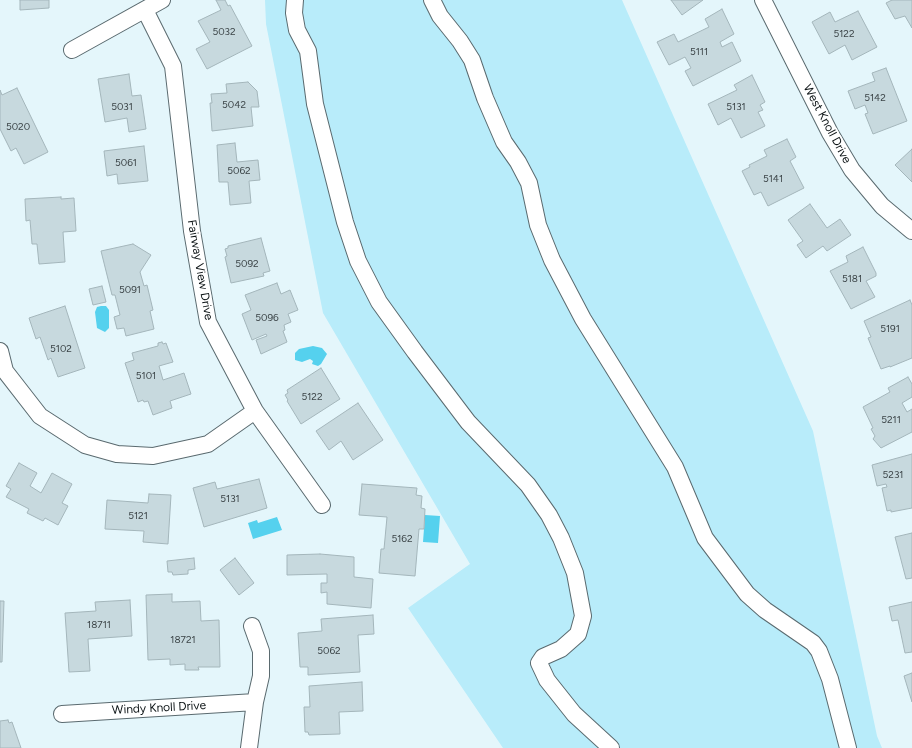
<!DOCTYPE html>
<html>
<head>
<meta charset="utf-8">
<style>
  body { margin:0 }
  canvas { display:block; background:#e4f6fb }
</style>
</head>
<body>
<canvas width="912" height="748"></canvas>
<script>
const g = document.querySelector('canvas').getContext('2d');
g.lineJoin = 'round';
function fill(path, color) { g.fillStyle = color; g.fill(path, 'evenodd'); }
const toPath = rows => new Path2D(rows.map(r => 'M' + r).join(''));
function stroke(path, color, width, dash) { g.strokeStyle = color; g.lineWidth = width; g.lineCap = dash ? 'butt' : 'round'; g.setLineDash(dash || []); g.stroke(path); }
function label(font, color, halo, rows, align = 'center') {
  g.font = font + ' Figtree,sans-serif'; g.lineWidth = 3.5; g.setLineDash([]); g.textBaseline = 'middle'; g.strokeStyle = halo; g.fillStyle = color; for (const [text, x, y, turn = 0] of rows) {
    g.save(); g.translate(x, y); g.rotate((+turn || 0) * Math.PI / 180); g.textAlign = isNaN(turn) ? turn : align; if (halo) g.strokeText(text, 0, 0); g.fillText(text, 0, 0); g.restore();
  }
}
fill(toPath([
  [265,0,622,0,813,431,877,736,882,748,503,748,408,608,470,564,323,313,266,24]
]), '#b8ecfa');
fill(toPath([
  [101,306,106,306,109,310,109,328,105,332,97,328,95,312,97,307],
  [313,346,322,348,327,354,321,364,318,366,312,364,313,361,310,359,302,362,295,360,295,353,299,349],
  [425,515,440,516,438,543,423,542],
  [277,517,282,530,253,539,248,523,257,520,258,523]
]), '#55d1ee');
const building = toPath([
  [20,0,49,0,49,8,20,10,20,0],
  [216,0,225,0,228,6,230,5,252,46,207,69,196,49,210,42,198,21,221,10,216,0],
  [671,0,703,0,682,15,671,0],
  [892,0,912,0,912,28,905,16,895,19,886,3,892,0],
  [722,9,734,34,720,42,722,47,732,42,741,61,693,86,685,71,691,68,685,57,669,65,657,42,674,34,678,42,709,27,705,19,722,9],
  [858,11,877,47,852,60,845,45,829,54,812,22,830,12,835,22,858,11],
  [886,68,907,121,873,134,865,114,868,113,865,105,855,109,848,91,875,81,872,73,886,68],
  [129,74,132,96,141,95,146,129,129,132,127,118,105,122,98,79,129,74],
  [752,75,765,102,760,105,763,110,758,112,765,126,741,138,731,118,718,125,708,104,737,90,734,85,752,75],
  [248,82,257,91,259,107,251,107,253,126,212,131,210,103,212,103,211,94,227,93,226,84,248,82],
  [17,88,48,152,24,164,16,148,11,151,0,129,0,90,2,95,17,88],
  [787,139,796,157,790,161,804,188,768,206,761,192,754,195,742,171,750,167,749,165,767,156,764,150,787,139],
  [235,143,237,162,258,160,260,180,249,181,251,203,230,205,228,182,219,182,217,145,235,143],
  [144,146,148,181,118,184,117,174,107,176,104,151,144,146],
  [912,149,912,182,895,165,912,149],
  [61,197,61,199,74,198,76,231,63,232,65,262,39,264,37,244,32,244,30,220,26,221,25,199,61,197],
  [810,204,827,228,840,219,851,235,827,251,823,246,806,258,797,245,803,241,788,220,810,204],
  [261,238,270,271,263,273,264,276,231,283,225,257,227,256,225,249,228,248,228,246,261,238],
  [133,244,151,255,140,272,144,286,147,285,153,310,150,311,154,329,126,336,124,328,117,329,114,317,120,315,115,295,112,295,101,251,133,244],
  [863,247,876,273,876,276,866,281,875,297,851,309,830,271,848,262,846,256,863,247],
  [277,283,281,294,290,290,298,310,288,314,291,322,284,325,285,330,283,331,287,342,261,354,256,340,267,336,266,334,252,340,242,314,251,310,245,295,277,283],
  [102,286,106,302,93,305,89,289,102,286],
  [910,300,912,305,912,358,890,367,890,366,881,369,868,338,871,337,864,321,910,300],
  [65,306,85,368,58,377,51,358,48,360,40,337,36,339,29,318,65,306],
  [162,342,163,344,166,343,173,362,159,366,163,380,184,373,191,394,170,401,172,408,153,415,148,401,144,402,143,400,138,402,125,363,134,360,132,353,158,346,158,343,162,342],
  [321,368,340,399,301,424,287,401,288,400,285,395,288,393,287,390,321,368],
  [908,377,912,384,912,397,902,403,907,412,912,409,912,432,881,448,873,439,875,436,871,429,873,428,863,407,890,392,888,388,908,377],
  [358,403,383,440,353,460,341,441,329,450,316,431,358,403],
  [912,454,912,508,891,512,891,510,887,511,882,488,887,487,886,484,877,486,872,465,912,454],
  [19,463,37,473,30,486,41,493,52,473,72,484,62,503,68,506,58,525,45,518,43,521,27,513,29,509,6,497,11,489,6,486,19,463],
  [259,479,267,508,204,527,193,488,215,482,217,489,259,479],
  [362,484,417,488,416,495,422,496,421,508,425,509,424,529,419,529,415,576,379,573,381,549,384,549,387,517,359,515,362,484],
  [149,494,171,495,168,544,143,542,144,531,105,529,107,500,148,503,149,494],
  [912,533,912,578,906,579,895,537,912,533],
  [320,554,354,557,354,577,373,579,371,608,327,604,327,592,321,593,321,583,327,583,327,574,287,575,287,555,320,554],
  [194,558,195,569,188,570,188,574,173,575,172,572,168,572,167,561,194,558],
  [235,558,254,583,239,595,220,570,235,558],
  [172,594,172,602,200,601,201,621,219,620,220,667,198,667,199,670,185,670,185,664,170,665,170,659,148,660,146,595,172,594],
  [130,600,132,636,88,639,90,671,69,672,65,613,96,611,95,602,130,600],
  [0,601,4,601,2,662,0,662,0,601],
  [912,602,912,652,905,653,898,620,892,621,889,607,912,602],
  [373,615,374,634,358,635,360,672,308,675,308,667,300,667,298,633,322,631,321,619,373,615],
  [912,673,912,702,904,676,912,673],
  [362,682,363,711,339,712,340,734,309,735,308,732,305,732,304,707,310,707,309,686,362,682],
  [8,720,9,723,12,722,21,748,0,748,0,721,8,720]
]);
fill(building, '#c7d9de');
stroke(building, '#a4b6bb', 1);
const minor = toPath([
  [295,0,294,13,297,30,308,51,315,104,345,222,358,261,379,302,415,352,468,422,528,485,549,515,561,538,575,573,583,616,578,634,561,649,543,657,539,663,547,680,574,714,611,748],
  [432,0,440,16,460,41,472,60,485,98,504,142,518,162,529,183,538,225,552,260,583,319,675,467,705,538,747,594,765,610,813,643,819,651,830,679,848,748],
  [763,0,830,133,852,170,882,206,912,231],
  [145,10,173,66,192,231,208,322,255,411,322,505],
  [72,50,162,0],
  [0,351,5,371,40,416,85,445,117,454,153,456,208,444,255,411],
  [62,714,255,702],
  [249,748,255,702,261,676,261,651,252,626]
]);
stroke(minor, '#5a6a6f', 18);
stroke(minor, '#fff', 16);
label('10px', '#3c4548', null, [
  ["5032",224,32],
  ["5122",844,34],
  ["5111",699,52],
  ["5142",875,98],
  ["5042",234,105],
  ["5031",122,107],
  ["5131",736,107],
  ["5020",18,127],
  ["5061",126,163],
  ["5062",239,171],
  ["5141",773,179],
  ["5092",247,264],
  ["5181",852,279],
  ["5091",130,290],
  ["5096",267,318],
  ["5191",890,329],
  ["5102",61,349],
  ["5101",146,376],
  ["5122",312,397],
  ["5211",891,420],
  ["5231",893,475],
  ["5131",230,499],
  ["5121",138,516],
  ["5162",402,539],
  ["18711",99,625],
  ["18721",183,640],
  ["5062",329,651]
]);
label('12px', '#0d1416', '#fff', [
  ["West Knoll Drive",827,124,62],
  ["Fairway View Drive",200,270,80],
  ["Windy Knoll Drive",159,708,-3]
]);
</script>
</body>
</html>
